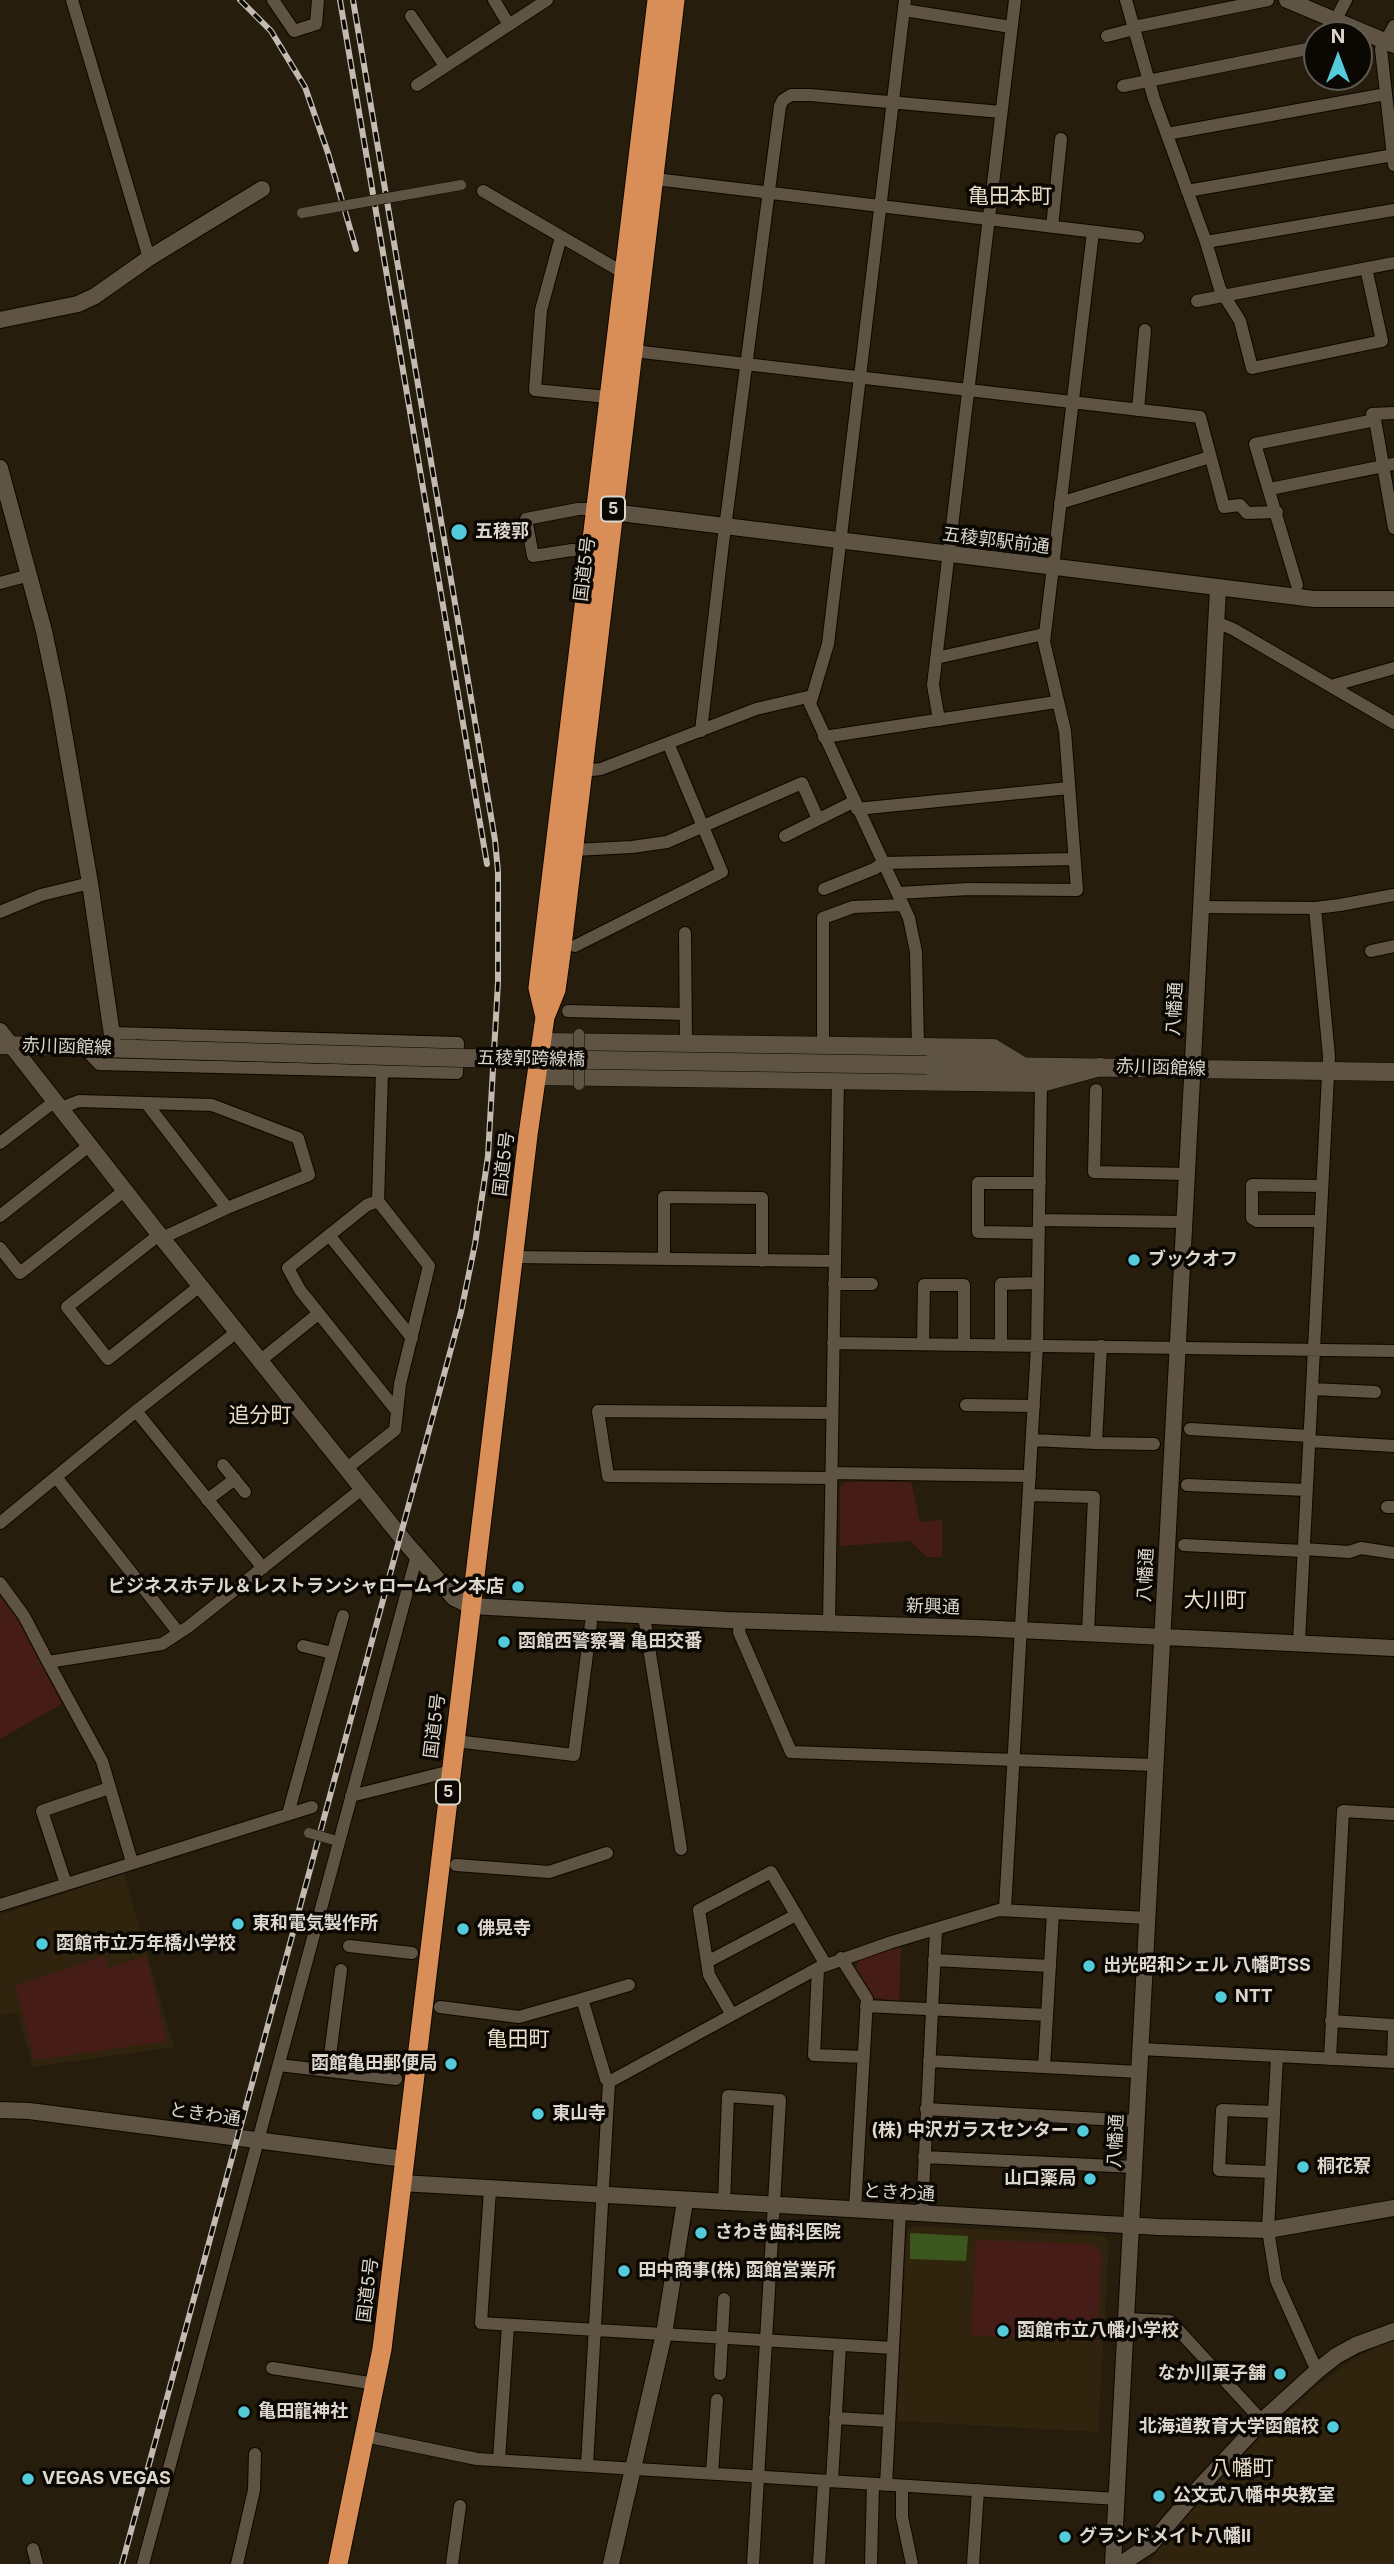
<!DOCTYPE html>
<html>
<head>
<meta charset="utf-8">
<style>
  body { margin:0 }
  #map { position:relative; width:1394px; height:2564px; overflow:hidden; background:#261d0d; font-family:Inter,sans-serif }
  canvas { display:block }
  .north { position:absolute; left:1303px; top:21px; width:70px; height:70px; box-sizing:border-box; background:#0b0803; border:2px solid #5f5a53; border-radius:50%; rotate:0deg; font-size:19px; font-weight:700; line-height:28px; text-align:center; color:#dcd6cc }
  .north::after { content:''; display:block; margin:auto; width:24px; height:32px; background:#53cbda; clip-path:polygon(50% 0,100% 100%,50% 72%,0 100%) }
</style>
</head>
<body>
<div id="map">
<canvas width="1394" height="2564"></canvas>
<div class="north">N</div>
</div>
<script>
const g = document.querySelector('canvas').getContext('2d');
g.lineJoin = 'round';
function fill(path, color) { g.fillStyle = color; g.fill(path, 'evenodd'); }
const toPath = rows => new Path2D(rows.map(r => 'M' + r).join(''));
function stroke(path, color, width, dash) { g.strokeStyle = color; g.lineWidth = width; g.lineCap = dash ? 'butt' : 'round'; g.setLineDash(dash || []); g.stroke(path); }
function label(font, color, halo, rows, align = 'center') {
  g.font = font + ' Inter,"Noto Sans JP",sans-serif'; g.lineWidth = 7; g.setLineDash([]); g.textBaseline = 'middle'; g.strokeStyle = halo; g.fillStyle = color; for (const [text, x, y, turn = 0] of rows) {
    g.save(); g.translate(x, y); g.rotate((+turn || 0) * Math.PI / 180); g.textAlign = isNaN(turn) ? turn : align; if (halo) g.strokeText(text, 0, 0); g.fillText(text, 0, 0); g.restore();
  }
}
fill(toPath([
  [124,1873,174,2047,33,2067,17,2012,0,2016,0,1915],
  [913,2226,1104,2236,1109,2242,1098,2432,897,2421,907,2231],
  [1394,2341,1394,2564,1148,2564,1166,2539,1243,2455,1312,2390,1348,2363,1380,2345]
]), '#30240e');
fill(toPath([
  [847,1482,911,1482,920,1522,942,1520,942,1557,927,1557,910,1541,840,1546,840,1487],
  [0,1596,19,1622,62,1704,0,1739],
  [901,1947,899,2001,875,1998,856,1968,859,1960],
  [104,1956,108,1968,146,1956,167,2041,35,2060,15,1986],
  [976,2240,1093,2244,1102,2255,1097,2341,971,2335]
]), '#461c16');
fill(toPath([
  [910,2233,968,2236,966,2261,910,2259]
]), '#3c571d');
const minor = toPath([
  [72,0,149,258],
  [273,0,294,31,316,24,318,0],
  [494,0,509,25],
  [905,0,828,644,810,704,909,918,916,952,918,1047],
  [1126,0,1154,99,1206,242,1220,289,1240,321,1252,368,1382,341,1366,268],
  [904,10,1011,27],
  [411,16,445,66],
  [1335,21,1346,0],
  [1394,26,1381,49,1394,165],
  [1134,27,1268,0],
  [1107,36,1134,29],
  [417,85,547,0],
  [1123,86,1317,47],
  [1167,134,1386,94],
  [655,179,1138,237],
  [483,191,622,272],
  [1187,191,1394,155],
  [1052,227,1061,139],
  [561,237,541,310,535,390,607,397],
  [1206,242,1394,210],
  [1197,301,1394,263],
  [634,351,1200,417,1224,507,1240,505,1247,513,1277,512],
  [1138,410,1145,330],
  [1372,414,1394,413],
  [1374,414,1394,528],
  [1270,489,1394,464],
  [1060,503,1210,457],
  [590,551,572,550,533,556,526,519,578,509,595,509],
  [0,583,30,575],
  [1297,585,1255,444,1375,420],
  [1216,622,1233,629,1394,723],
  [936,658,1044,634],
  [1331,686,1394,668],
  [939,720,933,685,1015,0],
  [701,731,723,543,780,106,783,100,791,95,810,95,1001,112],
  [824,737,1056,702],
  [583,771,601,769,756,709,812,696],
  [857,809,1069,788],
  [785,836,853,802],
  [574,850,632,847,667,842,802,783,818,819],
  [824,889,874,869,883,863,1074,859],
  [898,893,969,889,1077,890,1065,731,1044,642,1093,232],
  [1200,907,1315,908,1340,905,1394,895],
  [0,912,41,895,90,883],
  [685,933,686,1045],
  [575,946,722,872,668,743],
  [1371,951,1394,946],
  [568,1011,686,1014],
  [823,1047,823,918,853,907,903,905],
  [84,1048,99,1064,457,1073,458,1043,113,1033],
  [1096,1090,1094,1172,1187,1174],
  [147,1104,227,1208],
  [61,1108,79,1101,212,1105,298,1138,309,1175,227,1208,162,1238],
  [0,1143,55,1101],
  [378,1201,367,1205,288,1268,300,1290,396,1410],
  [0,1216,90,1145],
  [1039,1220,1184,1222],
  [1319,1221,1257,1221,1252,1218,1252,1185,1321,1186],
  [1039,1233,978,1232,978,1183,1040,1183],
  [160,1234,67,1307,108,1359,201,1285],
  [329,1235,412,1338],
  [0,1248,20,1273,125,1190],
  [514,1257,834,1261],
  [664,1259,664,1197,762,1198,762,1261],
  [834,1284,872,1284],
  [833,1343,1394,1351],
  [923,1344,924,1285,964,1285,964,1345],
  [1001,1345,1001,1284,1038,1283],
  [261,1360,318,1314],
  [1312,1389,1375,1392],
  [966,1405,1034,1406],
  [136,1411,263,1568],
  [1190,1429,1309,1436],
  [1032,1440,1096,1443,1101,1346],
  [1309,1441,1394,1446],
  [1096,1443,1154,1444],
  [223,1465,245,1492],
  [347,1468,395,1430,400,1384,429,1266,378,1201,382,1072],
  [831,1473,1030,1476],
  [56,1477,178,1632],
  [831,1478,608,1476,598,1411,832,1413],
  [1187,1485,1306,1490],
  [1030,1495,1094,1497,1088,1633],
  [207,1500,235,1479],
  [1387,1507,1394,1507],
  [0,1523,136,1411,238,1331],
  [1184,1545,1303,1551],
  [1303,1549,1349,1552,1361,1548,1394,1553],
  [0,1583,24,1616,48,1662,162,1644,188,1627,363,1488],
  [644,1616,681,1849],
  [740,1620,739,1632,791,1752,1155,1765],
  [829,1623,838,1079],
  [1299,1642,1329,1056,1315,908],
  [303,1646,332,1653],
  [48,1662,102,1761,132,1862],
  [455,1741,574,1755,591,1623],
  [351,1796,451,1771],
  [288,1814,343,1616],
  [456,1865,549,1872,607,1853],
  [66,1884,42,1811,109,1788],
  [0,1905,312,1807],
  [1005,1909,1037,1346,1041,1083],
  [349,1946,412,1953],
  [841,1958,867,1999,855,2210],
  [934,1960,1050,1966],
  [707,1962,796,1915],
  [818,1968,814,2055,863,2057],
  [582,1999,629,1985],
  [866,2006,1047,2015],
  [440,2007,519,2017,582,1999,606,2079,609,2082,587,2465],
  [732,2015,709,1975,699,1910,771,1872,826,1965],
  [1331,2021,1394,2025],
  [1140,2049,1394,2062],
  [1277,2056,1268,2230,1276,2280,1317,2371],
  [1330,2059,1343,1811,1394,1814],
  [929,2061,1139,2072],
  [1393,2062,1394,2030],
  [279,2065,396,2079],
  [1044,2067,1053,1913],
  [328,2071,341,1970],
  [609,2082,818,1968,892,1942,999,1910,1147,1918],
  [926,2109,1136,2121],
  [924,2157,1134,2167],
  [1270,2172,1219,2170,1222,2110,1273,2112],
  [490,2190,481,2323,893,2348],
  [724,2203,728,2096,780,2100,753,2564],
  [922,2213,936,1930],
  [1127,2319,1170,2321,1262,2421],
  [272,2368,376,2384],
  [720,2374,724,2299],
  [835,2418,889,2421],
  [365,2436,477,2459,1117,2499],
  [499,2460,508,2325],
  [712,2473,717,2400],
  [832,2481,840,2345],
  [886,2485,900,2212],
  [902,2486,902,2517,912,2564],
  [33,2549,37,2564],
  [143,2564,417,1555],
  [237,2564,254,2490,255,2454],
  [452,2564,460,2506],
  [819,2564,824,2481],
  [871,2564,873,2484],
  [973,2564,978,2490]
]);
const tertiary = toPath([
  [1287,0,1394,45],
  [0,320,78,304,95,296,149,258,262,189],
  [0,468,44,631,58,698,90,883,114,1049],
  [604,511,1314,599,1394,599],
  [0,1031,162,1238,405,1542,454,1598,471,1606,727,1620,977,1628,1394,1648],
  [0,2110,29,2111,404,2159],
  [401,2183,1159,2227,1268,2230,1394,2208],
  [611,2564,664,2334,685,2201],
  [1113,2564,1218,589],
  [1121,2564,1150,2545,1200,2487,1262,2421,1317,2371,1336,2356,1356,2345,1394,2331]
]);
const secondary = toPath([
  [542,1042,993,1048,1021,1065],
  [0,1045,135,1049],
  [927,1065,1394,1072],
  [537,1076,1041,1083,1100,1067]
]);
const trunk = toPath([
  [545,1017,538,988,657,0],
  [338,2564,382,2349,528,1135,545,1017,556,990,561,954,675,0]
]);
stroke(minor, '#0e0700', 14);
stroke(tertiary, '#0e0700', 18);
stroke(secondary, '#0e0700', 19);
stroke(trunk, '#0e0700', 21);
stroke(minor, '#5f5443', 12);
stroke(tertiary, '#5f5443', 16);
stroke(secondary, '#5f5443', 18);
stroke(trunk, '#d88e56', 19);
const rail = toPath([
  [240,0,271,31,305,87,328,153,356,249],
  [340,0,487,864],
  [122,2564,461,1312,475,1244,488,1156,498,982,498,872,495,840,353,0]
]);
stroke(rail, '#c2bbb0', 6);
stroke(rail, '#0b0803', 3.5, [10]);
const pedestrianBridge = toPath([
  [302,213,461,185],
  [579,1085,579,1034],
  [309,1833,334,1840]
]);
const secondaryBridge = toPath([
  [135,1049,460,1058,927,1065]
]);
stroke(pedestrianBridge, '#0e0700', 11, []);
stroke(secondaryBridge, '#0e0700', 19, []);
stroke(pedestrianBridge, '#5f5443', 10);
stroke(secondaryBridge, '#5f5443', 18);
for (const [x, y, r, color] of [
  [459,532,9,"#53cbda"],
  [1134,1260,7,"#53cbda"],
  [518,1587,7,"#53cbda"],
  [504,1642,7,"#53cbda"],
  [238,1924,7,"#53cbda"],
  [463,1929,7,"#53cbda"],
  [42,1944,7,"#53cbda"],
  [1089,1966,7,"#53cbda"],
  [1221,1997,7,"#53cbda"],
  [451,2064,7,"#53cbda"],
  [538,2114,7,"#53cbda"],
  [1083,2131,7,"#53cbda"],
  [1303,2167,7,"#53cbda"],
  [1090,2179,7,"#53cbda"],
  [701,2233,7,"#53cbda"],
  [624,2271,7,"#53cbda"],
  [1003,2331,7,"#53cbda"],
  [1280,2374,7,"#53cbda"],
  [244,2412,7,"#53cbda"],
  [1333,2427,7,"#53cbda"],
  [28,2479,7,"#53cbda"],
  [1159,2496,7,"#53cbda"],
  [1065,2537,7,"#53cbda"]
]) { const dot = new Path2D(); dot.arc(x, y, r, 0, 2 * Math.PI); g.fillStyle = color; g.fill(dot); stroke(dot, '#0b0803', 2.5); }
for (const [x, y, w] of [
  [613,509,24],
  [448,1792,24]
]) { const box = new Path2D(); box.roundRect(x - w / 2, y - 12.5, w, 25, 5); g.fillStyle = '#0b0803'; g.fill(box); stroke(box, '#dcd6cc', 2); }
label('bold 16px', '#dcd6cc', null, [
  ["5",613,509],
  ["5",448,1792]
]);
label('bold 18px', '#dcd6cc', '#0b0803', [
  ["五稜郭",475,532],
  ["ブックオフ",1148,1260],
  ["ビジネスホテル＆レストランシャロームイン本店",504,1587,"right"],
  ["函館西警察署 亀田交番",518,1642],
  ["東和電気製作所",252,1924],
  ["佛晃寺",477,1929],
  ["函館市立万年橋小学校",56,1944],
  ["出光昭和シェル 八幡町SS",1103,1966],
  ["NTT",1235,1997],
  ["函館亀田郵便局",437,2064,"right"],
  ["東山寺",552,2114],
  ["(株) 中沢ガラスセンター",1069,2131,"right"],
  ["桐花寮",1317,2167],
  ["山口薬局",1076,2179,"right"],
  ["さわき歯科医院",715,2233],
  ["田中商事(株) 函館営業所",638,2271],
  ["函館市立八幡小学校",1017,2331],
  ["なか川菓子舗",1266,2374,"right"],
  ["亀田龍神社",258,2412],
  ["北海道教育大学函館校",1319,2427,"right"],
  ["VEGAS VEGAS",42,2479],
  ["公文式八幡中央教室",1173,2496],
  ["グランドメイト八幡II",1079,2537]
], 'left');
label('18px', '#dcd6cc', '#0b0803', [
  ["五稜郭駅前通",996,541,7],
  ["国道5号",585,569,-83],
  ["八幡通",1175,1009,-87],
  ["赤川函館線",67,1047,2],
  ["五稜郭跨線橋",531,1059,1],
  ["赤川函館線",1161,1068,2],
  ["国道5号",504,1164,-83],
  ["八幡通",1146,1575,-87],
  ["新興通",933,1607,2],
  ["国道5号",435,1726,-83],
  ["ときわ通",205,2115,8],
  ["八幡通",1116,2141,-87],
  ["ときわ通",899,2193,3],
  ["国道5号",368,2290,-83]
]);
label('21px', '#eadeca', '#0b0803', [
  ["亀田本町",1010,197],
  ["追分町",260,1416],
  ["大川町",1215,1601],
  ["亀田町",518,2040],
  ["八幡町",1242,2469]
]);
</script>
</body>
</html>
